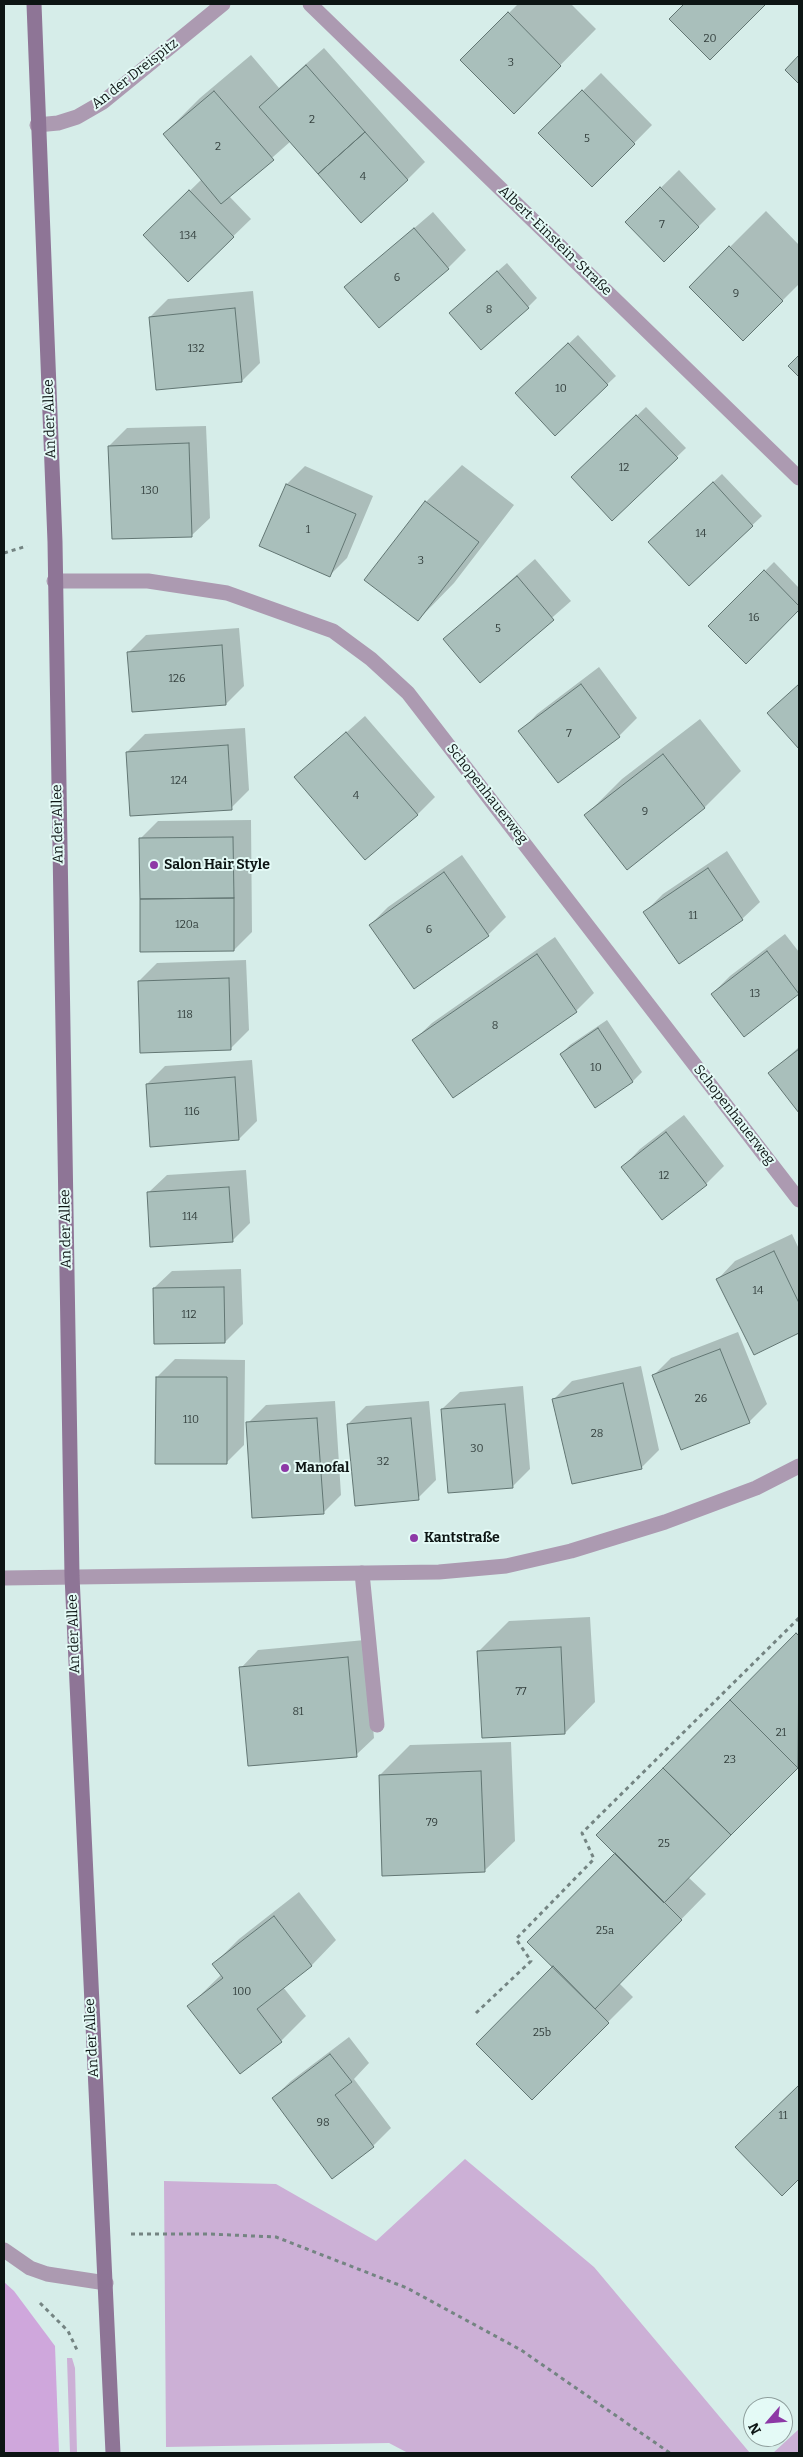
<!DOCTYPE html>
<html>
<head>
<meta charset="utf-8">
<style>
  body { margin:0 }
  #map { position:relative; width:803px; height:2457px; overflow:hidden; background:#d6ede9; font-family:Bitter,serif }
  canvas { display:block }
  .frame { position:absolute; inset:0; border:5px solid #0d1514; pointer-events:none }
  .north { position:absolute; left:743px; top:2397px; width:50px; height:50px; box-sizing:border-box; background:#e4faf6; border:1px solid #8e9e9c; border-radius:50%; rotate:243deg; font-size:14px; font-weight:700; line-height:20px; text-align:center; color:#0d1514 }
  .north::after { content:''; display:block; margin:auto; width:18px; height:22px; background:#8d39a6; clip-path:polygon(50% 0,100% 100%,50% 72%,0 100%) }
</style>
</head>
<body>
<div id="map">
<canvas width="803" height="2457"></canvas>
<div class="frame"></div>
<div class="north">N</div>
</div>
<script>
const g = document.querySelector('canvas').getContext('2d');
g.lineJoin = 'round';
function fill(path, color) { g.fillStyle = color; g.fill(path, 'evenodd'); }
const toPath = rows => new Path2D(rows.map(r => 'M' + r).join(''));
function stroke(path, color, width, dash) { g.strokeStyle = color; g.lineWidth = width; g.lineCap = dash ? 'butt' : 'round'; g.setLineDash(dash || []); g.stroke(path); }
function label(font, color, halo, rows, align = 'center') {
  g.font = font + ' Bitter,serif'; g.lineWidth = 4; g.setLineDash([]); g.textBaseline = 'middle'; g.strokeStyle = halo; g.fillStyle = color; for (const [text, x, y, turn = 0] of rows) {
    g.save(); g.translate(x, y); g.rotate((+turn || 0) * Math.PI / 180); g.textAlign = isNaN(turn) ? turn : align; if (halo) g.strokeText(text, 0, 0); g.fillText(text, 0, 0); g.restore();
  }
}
fill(toPath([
  [465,2159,594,2267,750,2453,408,2453,389,2443,166,2447,164,2181,276,2184,376,2241],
  [67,2358,72,2358,75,2368,77,2453,70,2453],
  [799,2429,799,2453,773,2453]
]), '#ccb0d6');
fill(toPath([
  [4,2282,14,2291,55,2346,59,2453,4,2453]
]), '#cfa7dc');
fill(toPath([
  [518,4,571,4,596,29,514,112,462,60],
  [685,4,764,4,710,58,671,19],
  [324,48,425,162,407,180,291,141,229,196,251,219,188,280,162,218,202,179,164,134,200,98,251,55,279,88],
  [601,73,652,125,592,186,540,133],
  [679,170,716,209,664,261,626,222],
  [766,211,799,245,799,284,743,340,690,287],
  [433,212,466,250,448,268,346,287],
  [507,263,537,298,528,307,450,313],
  [253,291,260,363,242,381,150,317,168,299],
  [578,335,616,376,555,434,526,384],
  [646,407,686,448,612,519,573,477],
  [206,426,210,518,192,535,109,446,127,428],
  [462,465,514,505,454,583,418,620,366,580,426,502],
  [305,466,373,496,347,558,329,576,261,546,287,484],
  [722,474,762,516,690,584,659,533],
  [535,559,571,601,480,681,444,639],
  [774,562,799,588,799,609,746,662,710,626],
  [239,628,244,686,226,704,128,653,146,635],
  [599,667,637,718,619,736,520,732,537,714],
  [799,684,799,747,769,713],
  [365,716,435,797,417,815,296,777],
  [700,719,741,771,704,808,586,815,622,779],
  [245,728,249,790,231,808,127,752,145,734],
  [251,820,252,932,234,950,141,838,158,821],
  [727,851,760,902,742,919,645,912,663,894],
  [462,855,506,917,488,935,370,925,388,907],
  [785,934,799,952,799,992,744,1035,712,994,730,976],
  [555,937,594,993,576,1011,453,1096,414,1040,432,1023],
  [246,960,249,1030,231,1048,139,981,157,963],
  [607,1020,642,1072,633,1081,595,1106,561,1054,570,1045],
  [799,1047,799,1111,770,1073],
  [252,1060,257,1121,239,1139,147,1084,165,1066],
  [684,1115,724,1166,706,1184,623,1167,640,1149],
  [246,1170,250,1223,232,1241,149,1192,167,1175],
  [792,1234,799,1249,799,1332,754,1354,718,1279,735,1261],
  [241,1269,243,1324,225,1342,154,1288,172,1271],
  [738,1332,767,1404,749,1422,653,1376,671,1358],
  [175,1359,245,1360,244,1445,226,1463,157,1377],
  [641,1366,659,1450,641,1468,554,1399,572,1381],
  [523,1386,530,1469,512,1487,442,1409,460,1392],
  [335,1401,341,1495,323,1513,248,1423,266,1405],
  [429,1401,436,1480,418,1498,348,1424,366,1406],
  [590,1617,595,1702,565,1733,479,1651,509,1621],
  [799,1632,799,1765,688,1877,706,1894,619,1983,633,1997,532,2098,554,1966,616,1853,598,1835],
  [365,1640,374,1738,356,1755,241,1668,258,1650],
  [511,1742,515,1841,484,1871,380,1775,410,1745],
  [299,1892,336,1940,312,1965,283,1987,306,2016,281,2041,189,2006,222,1974,214,1964,239,1939],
  [349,2037,369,2063,354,2079,391,2128,373,2146,333,2177,273,2098,291,2081],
  [799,2085,799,2177,782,2194,777,2107]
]), '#0003');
const building = toPath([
  [684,4,766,4,710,60,669,19,684,4],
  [508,12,561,66,514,114,460,60,508,12],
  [799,55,799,84,785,70,799,55],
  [306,65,365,132,318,174,259,107,306,65],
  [582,90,635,144,592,187,538,133,582,90],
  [214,91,274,160,221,204,163,134,214,91],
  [365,132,408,180,361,223,318,174,365,132],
  [660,187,699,227,664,262,625,222,660,187],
  [189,190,234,237,188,282,143,235,189,190],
  [414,228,449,269,379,328,344,287,414,228],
  [729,246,783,301,743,341,689,287,729,246],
  [497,271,529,308,481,350,449,313,497,271],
  [235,308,242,382,156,390,149,317,235,308],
  [568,343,608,385,555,436,515,393,568,343],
  [799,355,799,377,788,366,799,355],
  [636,415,678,458,612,521,571,477,636,415],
  [189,443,192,537,112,539,108,446,189,443],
  [713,482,753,526,689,586,648,542,713,482],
  [286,484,356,514,330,577,259,546,286,484],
  [425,501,479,542,418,621,364,580,425,501],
  [764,570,799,606,799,610,746,664,708,626,764,570],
  [517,576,554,620,480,683,443,639,517,576],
  [222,645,226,705,132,712,127,652,222,645],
  [581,684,620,737,558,783,518,731,581,684],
  [799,684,799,749,767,713,799,684],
  [346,732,418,815,365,860,294,777,346,732],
  [228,745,232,810,130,816,126,752,228,745],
  [663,754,705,808,627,870,584,815,663,754],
  [233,837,234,898,140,899,139,838,233,837],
  [708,868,743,920,679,964,643,912,708,868],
  [444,872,489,936,414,989,369,925,444,872],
  [234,898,234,951,140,952,140,899,234,898],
  [767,951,799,994,744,1037,711,994,767,951],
  [537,954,577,1012,453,1098,412,1040,537,954],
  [229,978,231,1050,140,1053,138,981,229,978],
  [598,1028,633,1082,595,1108,560,1054,598,1028],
  [799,1049,799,1113,768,1073,799,1049],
  [235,1077,239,1140,150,1147,146,1084,235,1077],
  [666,1132,707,1185,662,1220,621,1167,666,1132],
  [229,1187,233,1242,150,1247,147,1192,229,1187],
  [774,1251,799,1303,799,1333,754,1355,716,1279,774,1251],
  [224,1287,225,1343,154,1344,153,1288,224,1287],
  [720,1349,750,1423,681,1450,652,1375,720,1349],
  [156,1377,227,1377,227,1464,155,1464,156,1377],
  [623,1383,642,1469,572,1484,552,1399,623,1383],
  [505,1404,513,1488,448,1493,441,1409,505,1404],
  [317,1418,324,1514,252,1518,246,1422,317,1418],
  [411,1418,419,1500,355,1506,347,1424,411,1418],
  [796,1633,799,1636,798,1768,730,1700,796,1633],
  [561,1647,565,1734,482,1738,477,1651,561,1647],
  [348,1657,357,1757,248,1766,239,1667,348,1657],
  [730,1700,798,1768,731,1835,663,1768,730,1700],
  [663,1768,731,1835,664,1903,596,1835,663,1768],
  [481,1771,485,1872,382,1876,379,1775,481,1771],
  [615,1853,682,1920,595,2009,527,1942,615,1853],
  [274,1916,312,1966,257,2009,282,2042,240,2074,187,2006,223,1978,212,1964,274,1916],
  [553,1966,609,2023,532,2100,476,2044,553,1966],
  [330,2054,352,2082,335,2095,374,2147,332,2179,272,2098,330,2054],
  [799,2085,799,2179,782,2196,735,2147,799,2085]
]);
fill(building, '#a9bfbb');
stroke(building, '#627673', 1);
stroke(toPath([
  [4,553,27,546],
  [476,2013,531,1961,516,1939,594,1859,582,1833,799,1618],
  [131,2234,209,2234,276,2237,407,2288,521,2350,670,2453],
  [40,2303,68,2331,77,2350]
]), '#748482', 3, [4, 4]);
stroke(toPath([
  [362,1573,377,1725]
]), '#ac9ab1', 15);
stroke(toPath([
  [310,4,799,478],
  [37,125,58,123,77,117,103,102,223,4],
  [54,581,148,581,227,593,333,631,371,659,408,693,799,1200],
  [4,1578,439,1572,506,1566,571,1551,665,1522,756,1488,799,1466],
  [4,2250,30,2268,47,2274,106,2283]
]), '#ac9ab1', 15);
stroke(toPath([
  [34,4,55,542,72,1576,113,2453]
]), '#8e7596', 15);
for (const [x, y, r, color] of [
  [154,865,5,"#8d39a6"],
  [285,1468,5,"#8d39a6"],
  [414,1538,5,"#8d39a6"]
]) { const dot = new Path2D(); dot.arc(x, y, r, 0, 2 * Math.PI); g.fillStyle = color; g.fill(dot); stroke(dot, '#e4faf6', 2); }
label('11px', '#34403e', null, [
  ["20",710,39],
  ["3",511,63],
  ["2",312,120],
  ["5",587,139],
  ["2",218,147],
  ["4",363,177],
  ["7",662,225],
  ["134",188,236],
  ["6",397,278],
  ["9",736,294],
  ["8",489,310],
  ["132",196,349],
  ["10",561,389],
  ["12",624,468],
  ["130",150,491],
  ["1",308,530],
  ["14",701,534],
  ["3",421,561],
  ["16",754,618],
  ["5",498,629],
  ["126",177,679],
  ["7",569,734],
  ["124",179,781],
  ["4",356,796],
  ["9",645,812],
  ["11",693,916],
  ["120a",187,925],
  ["6",429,930],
  ["13",755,994],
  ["118",185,1015],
  ["8",495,1026],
  ["10",596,1068],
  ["116",192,1112],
  ["12",664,1176],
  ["114",190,1217],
  ["14",758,1291],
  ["112",189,1315],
  ["26",701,1399],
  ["110",191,1420],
  ["28",597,1434],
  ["30",477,1449],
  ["32",383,1462],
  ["77",521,1692],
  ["81",298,1712],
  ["21",781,1733],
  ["23",730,1760],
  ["79",432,1823],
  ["25",664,1844],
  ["25a",605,1931],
  ["100",242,1992],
  ["25b",542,2033],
  ["11",783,2116],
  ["98",323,2123]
]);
label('14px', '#0d1514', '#e4faf6', [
  ["An der Dreispitz",135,74,-38],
  ["Albert-Einstein-Straße",555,241,44],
  ["An der Allee",50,419,-92],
  ["Schopenhauerweg",487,794,52],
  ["An der Allee",58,824,-91],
  ["Schopenhauerweg",734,1115,52],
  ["An der Allee",66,1229,-91],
  ["An der Allee",74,1634,-92],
  ["An der Allee",92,2038,-93]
]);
label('bold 14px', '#0d1514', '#e4faf6', [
  ["Salon Hair Style",164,865],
  ["Manofal",295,1468],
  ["Kantstraße",424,1538]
], 'left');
</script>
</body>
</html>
